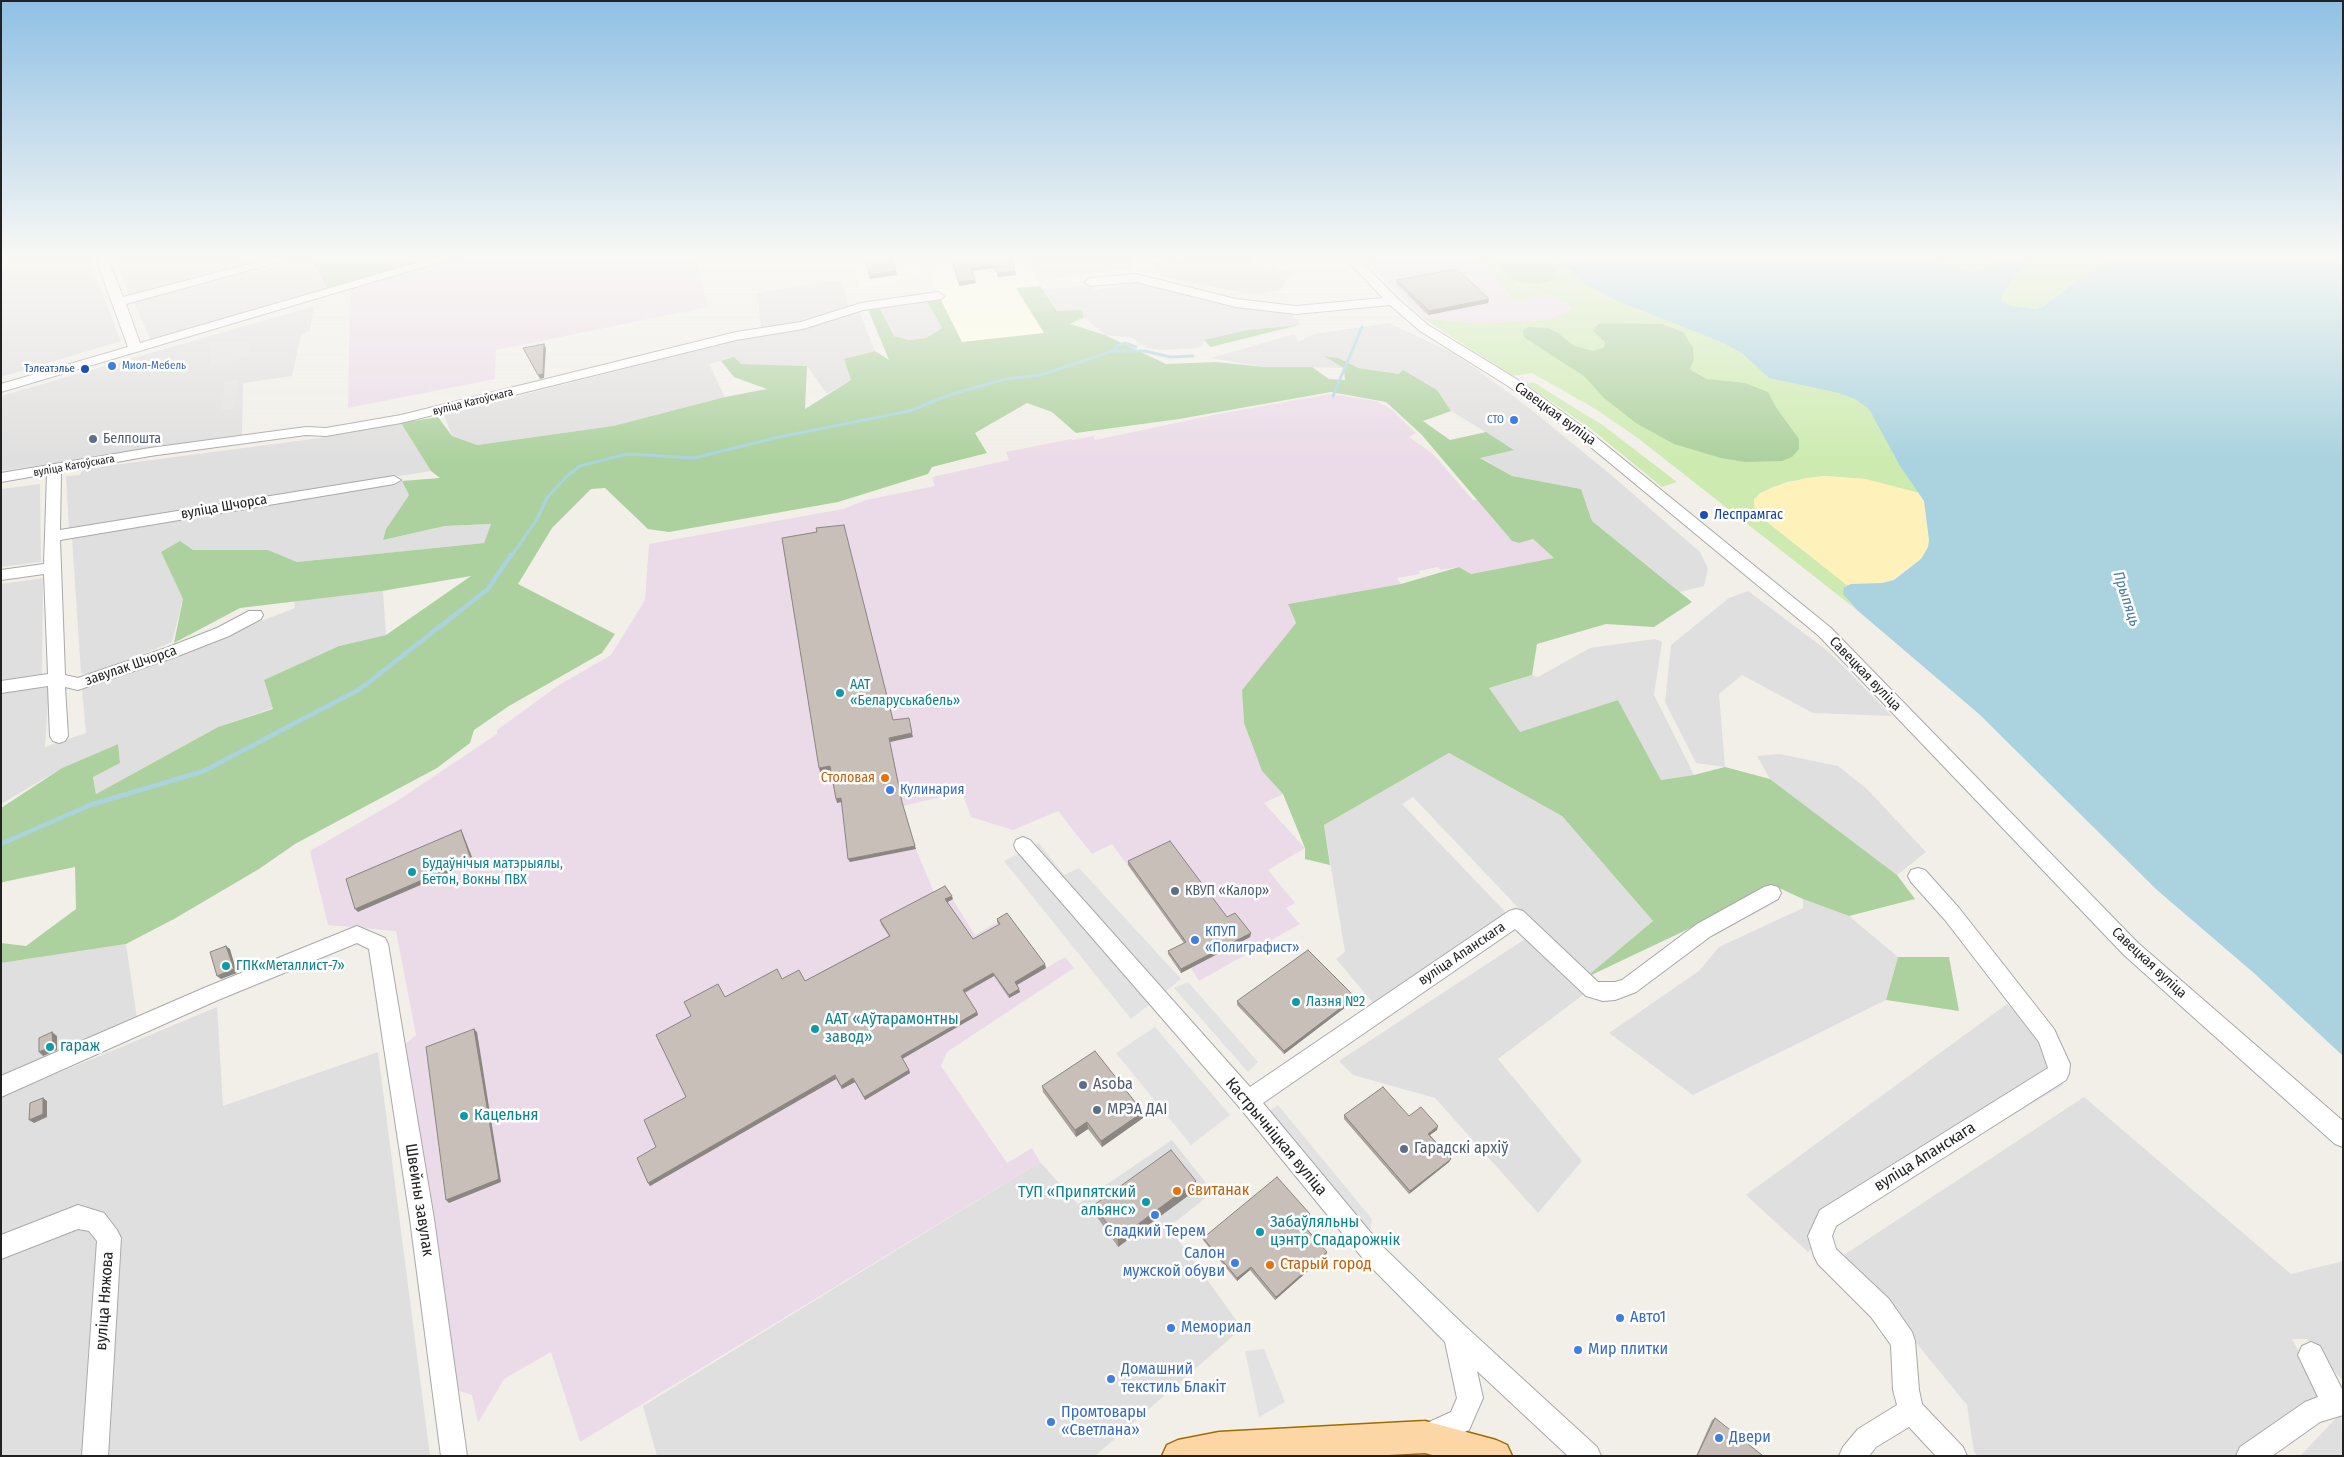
<!DOCTYPE html>
<html>
<head>
<meta charset="utf-8">
<style>
  body { margin:0 }
  #map { position:relative; width:2344px; height:1457px; overflow:hidden; background:#f2efe9; font-family:"Fira Sans Condensed",sans-serif }
  canvas { display:block }
  .frame { position:absolute; inset:0; border:2px solid #222; pointer-events:none }
</style>
</head>
<body>
<div id="map">
<canvas width="2344" height="1457"></canvas>
<div class="frame"></div>
</div>
<script>
const g = document.querySelector('canvas').getContext('2d');
g.lineJoin = 'round';
function fill(path, color) { g.fillStyle = color; g.fill(path, 'evenodd'); }
const toPath = rows => new Path2D(rows.map(r => 'M' + r).join(''));
function stroke(path, color, width, dash) { g.strokeStyle = color; g.lineWidth = width; g.lineCap = dash ? 'butt' : 'round'; g.setLineDash(dash || []); g.stroke(path); }
function label(font, color, halo, rows, align = 'center') {
  g.font = font + ' "Fira Sans Condensed",sans-serif'; g.lineWidth = 5; g.setLineDash([]); g.textBaseline = 'middle'; g.strokeStyle = halo; g.fillStyle = color; for (const [text, x, y, turn = 0] of rows) {
    g.save(); g.translate(x, y); g.rotate((+turn || 0) * Math.PI / 180); g.textAlign = isNaN(turn) ? turn : align; if (halo) g.strokeText(text, 0, 0); g.fillText(text, 0, 0); g.restore();
  }
}
fill(toPath([
  [1,256,88,256,121,341,1,377],
  [115,256,283,256,129,295],
  [1200,256,1246,256,1254,263,1291,272,1281,290,1253,295,1162,277,1151,263],
  [309,257,328,289,150,339,134,302],
  [842,280,848,307,795,323,761,328,757,293],
  [1133,283,1156,288,1157,286,1259,311,1291,313,1301,325,1247,330,1205,340,1199,348,1159,350,1147,348,1132,338,1105,335,1084,317,1082,311,1057,311,1041,289,1092,287,1095,290],
  [926,300,942,328,926,338,909,340,894,336,879,307],
  [314,306,310,331,301,335,292,376,243,383,242,435,1,471,1,396],
  [859,311,875,351,844,359,851,380,827,394,807,366,741,364,734,358,709,364,725,397,613,426,477,445,452,436,444,415,738,340,797,330],
  [1389,323,1457,355,1528,407,1610,474,1700,552,1708,569,1704,586,1680,592,1592,521,1581,489,1512,476,1479,457,1513,449,1451,411,1437,390,1400,374,1358,368,1265,367,1211,358,1295,334,1298,342,1314,334],
  [401,423,431,471,199,507,69,530,66,476,80,475,83,469,320,438],
  [402,481,409,495,386,529,383,540,445,526,491,524,484,543,297,562,268,550,193,550,161,552,183,599,172,642,92,675,81,673,72,538],
  [40,484,41,562,1,567,1,489],
  [43,578,42,674,1,680,1,584],
  [383,591,386,635,339,646,264,681,273,708,218,727,96,794,93,777,118,744,62,768,1,804,1,693,49,687,45,747,86,733,82,690,295,608,294,600],
  [1748,591,1829,652,1892,716,1813,713,1742,675,1719,694,1725,767,1696,763,1665,702,1671,645,1729,598],
  [1655,639,1662,642,1654,695,1694,775,1661,780,1618,700,1520,733,1489,688,1532,675,1538,677,1590,648],
  [1449,753,1562,816,1653,921,1585,978,1413,797,1402,804,1515,922,1380,1011,1336,959,1345,952,1324,825],
  [1780,754,1838,766,1867,789,1926,852,1897,875,1770,779,1757,756],
  [1803,899,1849,916,1898,957,1886,1000,1693,1095,1609,1033,1699,971,1719,947,1803,908],
  [1525,939,1584,994,1498,1059,1582,1161,1538,1213,1435,1098,1353,1075,1339,1061],
  [126,944,137,1018,1,1078,1,963],
  [2007,1004,2040,1037,2063,1085,1852,1212,1808,1252,1746,1195],
  [217,1007,223,1106,378,1052,430,1456,1,1456,1,1097],
  [2084,1097,2291,1274,2343,1261,2343,1381,2307,1339,2292,1339,2324,1397,2260,1456,1978,1456,1974,1452,1967,1405,1844,1255],
  [1172,1140,1213,1192,1169,1227,1242,1328,1095,1456,657,1456,643,1406,1040,1162,1078,1204],
  [2341,1413,2343,1456,2300,1456]
]), '#e0dfdf');
fill(toPath([
  [464,256,695,256,708,307,496,350,495,379,348,408,350,289],
  [1361,256,1479,256,1515,302,1547,295,1567,303,1572,309,1547,320,1478,324,1423,318],
  [1330,394,1376,401,1390,408,1416,433,1409,437,1433,454,1473,500,1477,500,1512,541,1519,543,1533,539,1554,558,1471,574,1459,567,1441,570,1438,567,1419,571,1420,574,1397,578,1401,584,1288,604,1296,623,1242,690,1244,723,1262,771,1283,794,1264,803,1305,848,1268,870,1295,903,1286,908,1300,924,1199,981,1191,968,1181,973,1168,954,1185,945,1112,844,1092,854,1058,811,1013,830,971,817,962,792,903,806,916,849,935,895,946,889,975,935,1008,916,1046,968,1065,957,1074,968,947,1052,941,1066,1007,1163,1032,1148,1040,1162,580,1442,551,1352,504,1379,478,1423,472,1395,459,1391,452,1349,403,1046,416,1035,396,931,328,925,310,851,397,801,497,734,497,730,559,685,611,655,645,600,649,544,843,509,866,500,935,486,932,477,1009,460,1006,452,1071,439,1073,440,1093,436,1095,440,1213,415]
]), '#ebdbe8');
fill(toPath([
  [852,256,920,256,923,274,860,289],
  [925,256,1028,256,1040,286,1016,288,1044,333,962,342,938,296]
]), '#ffffe5');
fill(toPath([
  [1028,256,1128,256,1133,268,1037,281]
]), '#f3e3dd');
fill(toPath([
  [1479,256,2119,256,2076,281,2044,306,2035,309,1893,454,1919,493,1865,479,1824,476,1787,482,1760,493,1754,500,1758,513,1766,521,1847,585,1844,587,1847,599,1857,610,1639,439,1597,410,1532,373,1512,376,1423,318,1478,324,1547,320,1572,309,1567,303,1547,295,1515,302],
  [1533,382,1604,426,1677,482,1662,487,1590,428,1525,384]
]), '#cdebb0');
fill(toPath([
  [412,256,416,264,328,289,309,257],
  [1499,256,1547,256,1553,263,1557,273,1555,279,1537,284,1516,281,1507,275,1502,268],
  [1040,286,1057,311,1082,310,1084,317,1070,324,1105,335,1166,364,1216,362,1265,367,1312,367,1329,379,1345,380,1344,368,1324,356,1338,358,1358,368,1399,374,1403,370,1437,390,1451,411,1423,421,1450,440,1486,432,1514,450,1480,458,1512,476,1581,489,1592,521,1692,602,1654,627,1606,624,1537,644,1532,675,1489,688,1520,732,1618,700,1661,780,1694,775,1725,767,1770,779,1897,875,1915,899,1849,916,1803,899,1777,887,1585,978,1653,921,1562,816,1449,753,1324,825,1330,865,1305,859,1305,848,1283,794,1262,771,1244,723,1242,690,1296,623,1288,604,1401,584,1459,567,1471,574,1554,558,1533,539,1519,543,1512,541,1421,434,1386,402,1331,392,1179,419,1076,433,1052,412,1027,403,975,433,987,453,932,467,928,474,838,502,669,532,648,529,605,488,591,489,552,528,518,584,615,634,602,653,509,706,474,730,470,743,437,768,295,844,259,869,174,919,126,944,1,963,1,943,26,946,76,909,75,867,3,882,1,885,1,808,62,768,118,744,120,763,93,777,96,794,218,727,273,709,264,680,339,646,386,635,471,576,382,591,240,608,174,643,183,599,161,552,180,541,193,550,268,550,297,562,484,543,491,524,445,526,383,540,386,529,409,495,402,481,440,478,431,471,401,423,438,417,452,436,477,445,613,426,725,397,767,389,734,377,721,361,734,357,741,364,807,366,805,409,851,380,844,359,875,351,889,360,868,309,879,307,894,336,909,340,926,338,942,328,926,300,940,298,962,342,1044,333,1016,288],
  [1602,323,1662,324,1683,332,1693,348,1694,360,1690,368,1692,371,1707,379,1745,383,1768,392,1777,409,1799,439,1799,449,1792,457,1782,461,1745,462,1721,458,1674,444,1636,423,1604,398,1584,376,1525,338,1522,331,1528,327,1548,328,1558,333,1574,346,1593,351,1603,348,1605,345,1605,342,1593,331,1597,325],
  [1299,325,1211,347,1204,340,1247,330],
  [1898,957,1949,957,1959,1011,1886,1000]
]), '#add19e');
fill(toPath([
  [1824,476,1865,479,1919,493,1926,506,1926,521,1929,540,1928,547,1921,559,1889,582,1847,585,1766,521,1754,506,1754,500,1760,494,1773,487,1806,478]
]), '#fff1ba');
fill(toPath([
  [211,342,249,343,249,356,211,367],
  [238,380,235,408,221,411,225,382],
  [1039,843,1064,875,1079,868,1181,979,1131,1019,1004,861],
  [1188,982,1258,1062,1248,1072,1174,988],
  [1155,1027,1230,1115,1191,1145,1116,1053],
  [1278,1105,1372,1219,1370,1232,1268,1112],
  [1264,1349,1285,1402,1259,1417,1245,1351]
]), '#e2e2e2');
fill(toPath([
  [1560,256,1927,256,1945,266,1974,272,1988,268,2004,256,2031,256,2002,294,2001,300,2011,306,2035,309,2044,306,2076,281,2119,256,2343,256,2343,1056,2255,974,2157,890,1979,714,1857,610,1843,594,1844,587,1851,584,1882,583,1894,580,1921,559,1928,547,1929,540,1924,501,1900,466,1869,409,1855,399,1839,393,1769,378,1743,354,1724,343,1615,300,1590,287,1573,274]
]), '#aad3df');
stroke(toPath([
  [1113,351,1117,346,1125,343,1136,347],
  [1333,396,1362,327],
  [511,557,537,519,547,498,566,477,580,466,627,454,694,458,779,437,909,411,952,394,1006,379,1040,375,1113,351,1145,351,1170,357,1193,356]
]), '#aad3df', 3);
stroke(toPath([
  [1,844,90,805,204,771,360,689,488,589,511,555]
]), '#aad3df', 4.5);
const minor = toPath([
  [95,256,107,256,123,297,280,256,301,256,126,304,140,343,440,256,460,256,1,392,1,384,128,347,95,256],
  [1343,256,1356,256,1397,298,1428,325,1518,380,1591,433,1831,628,2138,943,2343,1121,2343,1147,2335,1144,2124,955,1819,636,1581,439,1508,386,1420,331,1390,305,1296,314,1236,307,1136,282,1090,286,1084,282,1090,278,1136,274,1236,299,1296,306,1383,298,1343,256],
  [938,292,944,296,942,299,863,310,803,329,736,340,401,423,326,436,306,435,150,456,61,472,60,530,394,476,401,480,394,484,60,540,65,675,78,678,166,648,217,628,249,611,261,611,263,615,261,619,229,636,178,656,78,690,65,687,68,736,65,741,59,743,53,741,50,736,48,686,1,693,1,681,48,674,44,574,1,580,1,570,44,564,47,474,1,482,1,473,150,448,306,427,326,428,401,415,736,332,801,322,861,303,938,292],
  [1023,837,1030,840,1250,1087,1509,911,1516,909,1523,911,1598,982,1615,982,1622,980,1697,924,1764,887,1771,885,1778,887,1781,893,1778,899,1711,936,1636,992,1615,1000,1603,1001,1586,996,1515,929,1263,1103,1381,1245,1465,1326,1597,1447,1601,1456,1568,1456,1477,1371,1483,1398,1469,1430,1425,1450,1416,1446,1412,1437,1416,1428,1451,1412,1457,1398,1445,1342,1365,1261,1240,1108,1016,850,1014,845,1016,840,1023,837],
  [1918,868,1925,870,1959,908,2054,1029,2070,1064,2069,1073,2066,1080,1836,1226,1832,1236,1836,1249,1889,1299,1912,1332,1915,1341,1919,1390,1922,1404,1963,1447,1967,1456,1936,1456,1909,1427,1876,1447,1869,1456,1839,1456,1843,1447,1858,1429,1897,1405,1893,1390,1891,1345,1871,1317,1818,1264,1814,1256,1808,1236,1820,1210,2048,1068,2039,1042,1945,920,1911,882,1908,876,1911,870,1918,868],
  [357,926,385,938,388,944,434,1219,467,1456,441,1456,410,1219,369,949,357,943,218,1000,1,1097,1,1076,204,988,357,926],
  [78,1205,104,1213,117,1230,121,1238,108,1456,82,1456,97,1241,89,1231,78,1229,1,1259,1,1235,78,1205],
  [2311,1342,2320,1346,2343,1391,2343,1415,2320,1422,2272,1456,2236,1456,2240,1447,2305,1402,2318,1397,2298,1355,2302,1346,2311,1342]
]);
const major = toPath([
  [1425,1421,1496,1440,1507,1445,1512,1456,1436,1456,1425,1453,1370,1456,1162,1456,1167,1445,1178,1440,1219,1432,1425,1421]
]);
stroke(minor, '#a9a9a9', 2);
stroke(major, '#a06b00', 3);
fill(minor, '#fff');
fill(major, '#fcd6a4');
fill(toPath([
  [951,256,1015,271,1016,275,998,277,995,268,972,271,976,283,959,286],
  [1397,280,1489,299,1488,303,1428,315,1396,283],
  [1128,861,1227,917,1251,933,1250,937,1181,973,1168,954,1168,951,1184,943,1128,865],
  [953,899,947,902,973,939,999,925,997,922,997,919,1046,968,1017,985,1020,992,1009,998,994,976,965,993,977,1012,978,1015,902,1059,909,1070,910,1073,865,1100,855,1082,842,1089,836,1079,650,1186,656,1147,686,1097,691,1016,725,997,782,979,805,981,889,936,881,924,880,920],
  [1355,997,1355,1000,1284,1054,1237,1005,1237,1001],
  [1042,1086,1143,1118,1102,1147,1088,1129,1076,1137,1043,1092],
  [1344,1115,1409,1116,1437,1130,1430,1135,1451,1159,1449,1162,1409,1194,1344,1119],
  [1196,1181,1196,1190,1118,1247,1095,1214,1094,1205],
  [1310,1214,1309,1217,1302,1223,1327,1252,1326,1255,1275,1300,1250,1270,1237,1281,1203,1240,1203,1238],
  [1715,1418,1762,1456,1696,1456,1712,1420]
]), '#aba49e');
fill(toPath([
  [994,265,995,268,972,271,971,268],
  [896,271,897,275,870,279,869,275],
  [1015,271,1016,275,998,277,997,273],
  [975,280,976,283,959,286,959,282],
  [1489,299,1488,303,1428,315,1429,311],
  [544,344,546,348,544,378,540,379,538,375],
  [912,733,913,737,890,742,889,738],
  [830,766,831,770,820,772,819,768],
  [841,798,842,802,837,803,836,799],
  [461,830,463,834,474,862,358,912,355,909],
  [915,846,916,849,850,862,848,859],
  [952,896,953,899,946,903,945,899],
  [1251,933,1250,937,1181,973,1181,969],
  [226,946,230,949,237,973,221,979,217,976],
  [1045,964,1046,968,1015,986,1015,982],
  [993,973,994,976,963,993,963,990],
  [1019,989,1020,992,1009,998,1009,995],
  [1355,997,1355,1000,1284,1054,1284,1051],
  [977,1012,978,1015,902,1059,901,1056],
  [474,1029,477,1032,501,1182,449,1203,446,1200],
  [52,1032,57,1036,57,1050,43,1056,39,1052],
  [909,1070,910,1073,865,1100,864,1097],
  [835,1075,836,1079,650,1186,648,1183],
  [853,1078,855,1082,842,1089,841,1086],
  [43,1098,47,1101,47,1117,34,1123,29,1120],
  [1143,1112,1143,1118,1102,1147,1101,1141],
  [1087,1122,1088,1129,1076,1137,1075,1130],
  [1438,1126,1437,1130,1427,1137,1428,1134],
  [1451,1159,1449,1162,1409,1194,1410,1191],
  [1196,1181,1196,1190,1118,1247,1118,1239],
  [1310,1214,1309,1217,1300,1224,1300,1222],
  [1327,1252,1326,1255,1275,1300,1276,1297],
  [1251,1267,1250,1270,1237,1281,1237,1278]
]), '#8b8681');
const building = toPath([
  [864,256,892,256,896,271,869,275,864,256],
  [951,256,1010,256,1015,271,997,273,994,265,971,268,975,280,959,282,951,256],
  [1457,269,1489,299,1429,311,1397,280,1457,269],
  [544,344,543,374,538,375,523,348,544,344],
  [844,525,893,720,909,718,912,733,889,738,902,802,915,846,848,859,841,798,836,799,830,766,819,768,782,538,817,532,816,528,844,525],
  [461,830,471,859,355,909,346,879,461,830],
  [1170,841,1227,917,1235,913,1251,933,1181,969,1168,951,1186,942,1128,861,1170,841],
  [945,886,952,896,945,899,973,939,1000,924,997,919,1007,913,1045,964,1015,982,1019,989,1009,995,993,973,963,990,977,1012,901,1056,909,1070,864,1097,853,1078,841,1086,835,1075,648,1183,637,1158,656,1147,644,1120,686,1097,656,1035,691,1016,684,1002,718,984,725,997,777,969,782,979,799,970,805,981,890,936,880,920,945,886],
  [226,946,234,969,217,976,210,952,226,946],
  [1308,950,1355,997,1284,1051,1237,1001,1308,950],
  [474,1029,499,1179,446,1200,426,1047,474,1029],
  [52,1032,53,1046,39,1052,39,1038,52,1032],
  [1095,1051,1143,1112,1101,1141,1087,1122,1075,1130,1042,1086,1095,1051],
  [1383,1087,1409,1116,1421,1107,1438,1126,1428,1134,1451,1159,1410,1191,1344,1115,1383,1087],
  [43,1098,43,1114,29,1120,30,1103,43,1098],
  [1171,1150,1196,1181,1118,1239,1094,1205,1171,1150],
  [1277,1177,1310,1214,1300,1222,1327,1252,1276,1297,1251,1267,1237,1278,1203,1238,1277,1177],
  [1715,1418,1762,1455,1762,1456,1697,1456,1715,1418]
]);
fill(building, '#c7bfb8');
stroke(building, '#8b8681', 1);
const sky = g.createLinearGradient(0, 0, 0, 460);
sky.addColorStop(0, '#8fc0e4');
sky.addColorStop(0.56, '#f9f8f5');
sky.addColorStop(1, '#f9f8f500');
g.fillStyle = sky;
g.fillRect(0, 0, 2344, 460);
for (const [x, y, r, color] of [
  [112,366,5,"#3f7fe0"],
  [85,369,5,"#1a4fb4"],
  [1514,420,5,"#3f7fe0"],
  [93,439,5,"#5c6f8a"],
  [1704,515,5,"#1a4fb4"],
  [840,693,5,"#0f9aa8"],
  [885,778,5,"#e8710a"],
  [890,790,5,"#3f7fe0"],
  [412,872,5,"#0f9aa8"],
  [1175,891,5,"#5c6f8a"],
  [1195,940,5,"#3f7fe0"],
  [226,966,5,"#0f9aa8"],
  [1296,1002,5,"#0f9aa8"],
  [815,1029,5,"#0f9aa8"],
  [50,1047,5,"#0f9aa8"],
  [1083,1085,5,"#5c6f8a"],
  [1097,1110,5,"#5c6f8a"],
  [464,1116,5,"#0f9aa8"],
  [1404,1149,5,"#5c6f8a"],
  [1177,1191,5,"#e8710a"],
  [1146,1202,5,"#0f9aa8"],
  [1155,1215,5,"#3f7fe0"],
  [1260,1232,5,"#0f9aa8"],
  [1235,1263,5,"#3f7fe0"],
  [1270,1265,5,"#e8710a"],
  [1620,1318,5,"#3f7fe0"],
  [1171,1328,5,"#3f7fe0"],
  [1578,1350,5,"#3f7fe0"],
  [1111,1379,5,"#3f7fe0"],
  [1051,1422,5,"#3f7fe0"],
  [1719,1438,5,"#3f7fe0"]
]) { const dot = new Path2D(); dot.arc(x, y, r, 0, 2 * Math.PI); g.fillStyle = color; g.fill(dot); stroke(dot, '#fff', 2); }
label('11px', '#366cbe', '#fff', [
  ["Миол-Мебель",122,366],
  ["СТО",1504,420,"right"]
], 'left');
label('11px', '#164399', '#fff', [
  ["Тэлеатэлье",75,369]
], 'right');
label('11px', '#222', '#fff', [
  ["вуліца Катоўскага",473,402,-14],
  ["вуліца Катоўскага",74,466,-10]
]);
label('14px', '#222', '#fff', [
  ["Савецкая вуліца",1555,414,36],
  ["вуліца Шчорса",224,507,-10],
  ["завулак Шчорса",131,666,-19],
  ["Савецкая вуліца",1865,674,46],
  ["вуліца Апанскага",1462,954,-34],
  ["Савецкая вуліца",2149,963,43]
]);
label('14px', '#4e5e75', '#fff', [
  ["Белпошта",103,439],
  ["КВУП «Калор»",1185,891]
], 'left');
label('14px', '#164399', '#fff', [
  ["Леспрамгас",1714,515]
], 'left');
label('14px', '#0d838f', '#fff', [
  ["ААТ",850,685],
  ["«Беларуськабель»",850,701],
  ["Будаўнічыя матэрыялы,",422,864],
  ["Бетон, Вокны ПВХ",422,880],
  ["ГПК«Металлист-7»",236,966],
  ["Лазня №2",1306,1002]
], 'left');
label('14px', '#c56008', '#fff', [
  ["Столовая",875,778]
], 'right');
label('14px', '#366cbe', '#fff', [
  ["Кулинария",900,790],
  ["КПУП",1205,932],
  ["«Полиграфист»",1205,948]
], 'left');
label('italic 15px', '#4a7aab', '#fff', [
  ["Прыпяць",2126,599,72]
]);
label('16px', '#0d838f', '#fff', [
  ["ААТ «Аўтарамонтны",825,1020],
  ["завод»",825,1038],
  ["гараж",60,1047],
  ["Кацельня",474,1116],
  ["ТУП «Припятский",1136,1193,"right"],
  ["альянс»",1136,1211,"right"],
  ["Забаўляльны",1270,1223],
  ["цэнтр Спадарожнік",1270,1241]
], 'left');
label('16px', '#4e5e75', '#fff', [
  ["Asoba",1093,1085],
  ["МРЭА ДАІ",1107,1110],
  ["Гарадскі архіў",1414,1149]
], 'left');
label('16px', '#222', '#fff', [
  ["Кастрычніцкая вуліца",1276,1137,50],
  ["вуліца Апанскага",1925,1157,-32],
  ["Швейны завулак",419,1200,81],
  ["вуліца Няжова",105,1301,-86]
]);
label('16px', '#c56008', '#fff', [
  ["Свитанак",1187,1191],
  ["Старый город",1280,1265]
], 'left');
label('16px', '#366cbe', '#fff', [
  ["Сладкий Терем",1155,1232,"center"],
  ["Салон",1225,1254,"right"],
  ["мужской обуви",1225,1272,"right"],
  ["Авто1",1630,1318],
  ["Мемориал",1181,1328],
  ["Мир плитки",1588,1350],
  ["Домашний",1121,1370],
  ["текстиль Блакіт",1121,1388],
  ["Промтовары",1061,1413],
  ["«Светлана»",1061,1431],
  ["Двери",1729,1438]
], 'left');
</script>
</body>
</html>
